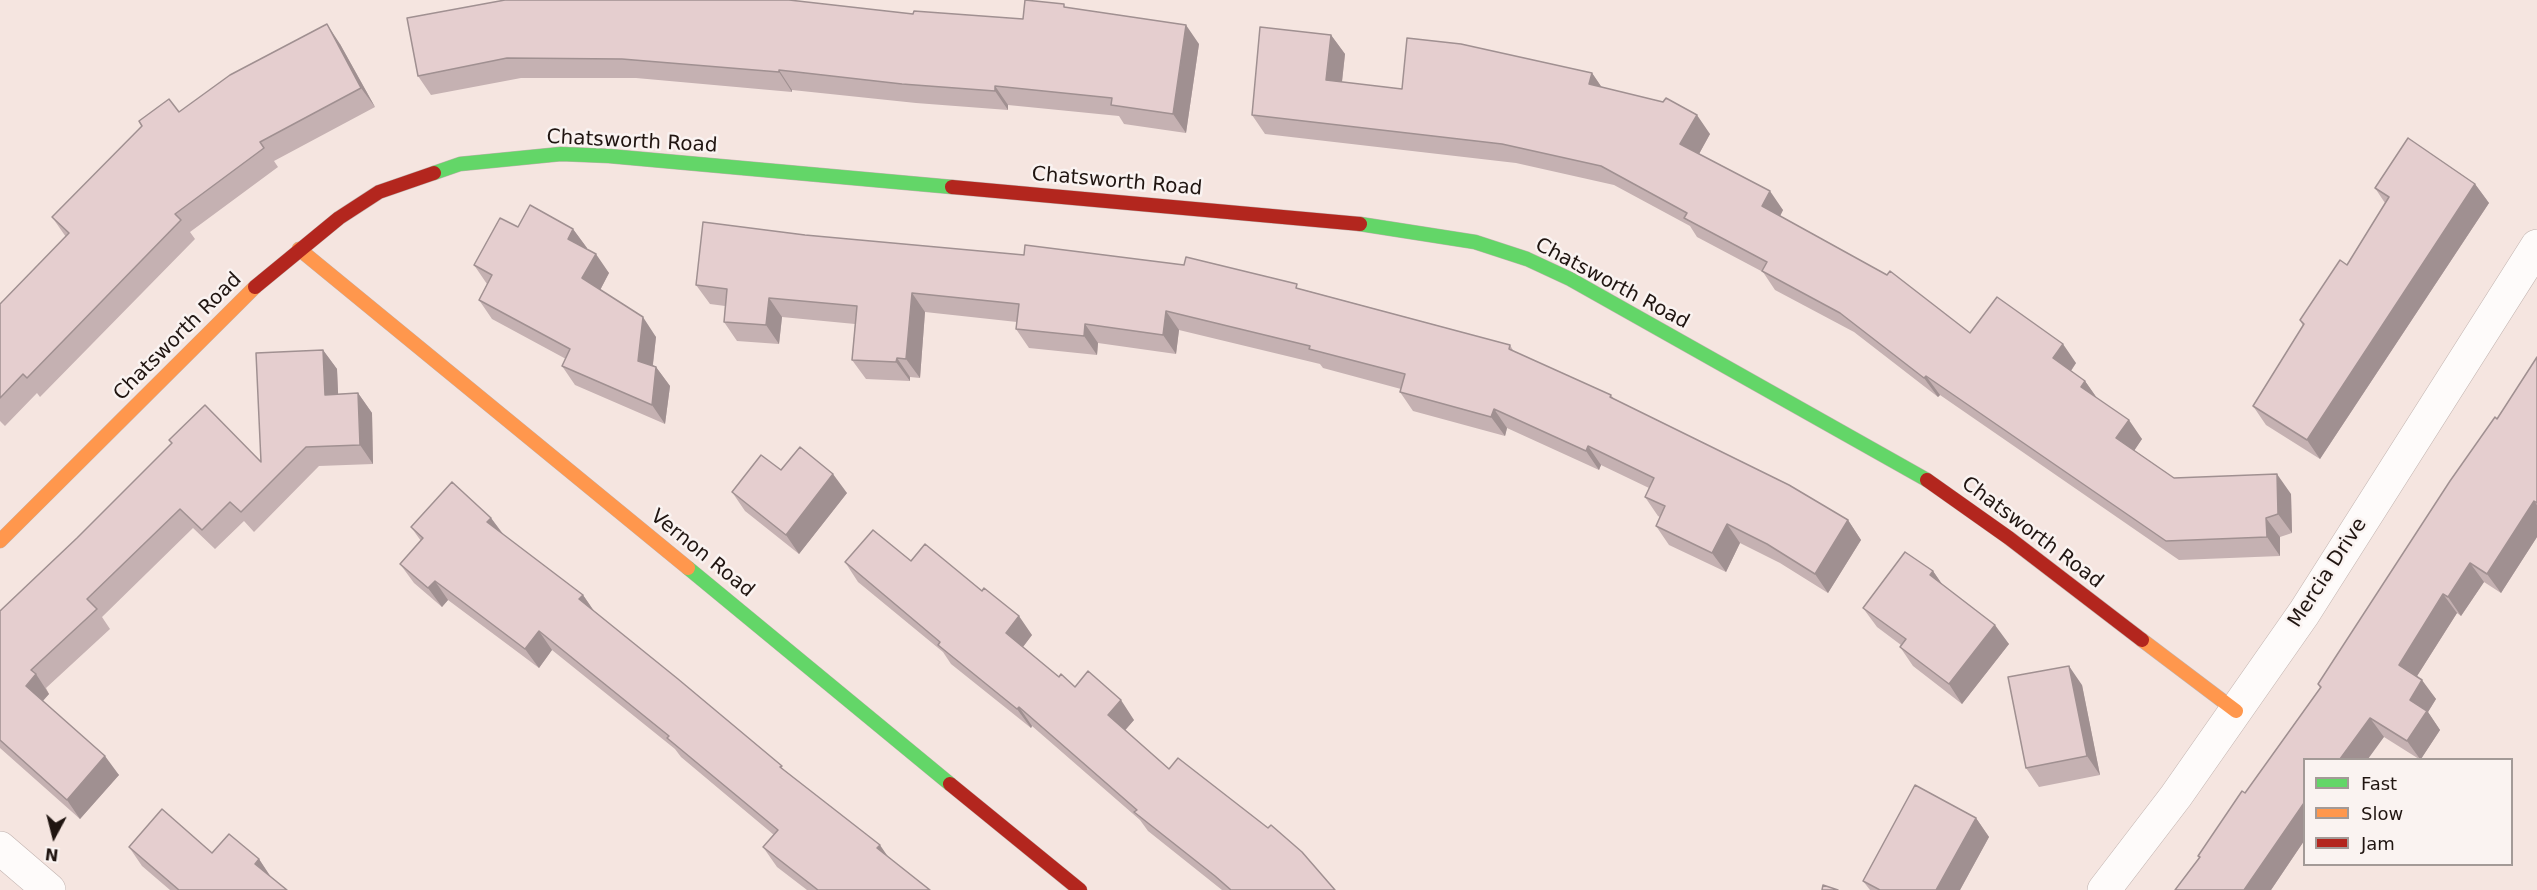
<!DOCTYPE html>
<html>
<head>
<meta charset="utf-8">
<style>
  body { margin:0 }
  #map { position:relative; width:2537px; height:890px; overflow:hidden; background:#f5e5e0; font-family:"DejaVu Sans",sans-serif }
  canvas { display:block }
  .legend { position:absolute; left:2303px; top:758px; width:210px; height:108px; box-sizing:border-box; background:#faf3f1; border:2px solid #a39a97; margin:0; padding:8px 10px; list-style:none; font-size:18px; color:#201511 }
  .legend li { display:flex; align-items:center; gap:12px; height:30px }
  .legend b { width:30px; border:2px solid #a39a97 }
  .north { position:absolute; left:24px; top:806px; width:60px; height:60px; -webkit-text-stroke:4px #faf3f1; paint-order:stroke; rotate:187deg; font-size:16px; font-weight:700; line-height:24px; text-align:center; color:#201511 }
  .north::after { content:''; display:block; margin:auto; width:21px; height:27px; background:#201511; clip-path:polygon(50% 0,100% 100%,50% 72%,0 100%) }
</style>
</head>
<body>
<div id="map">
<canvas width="2537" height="890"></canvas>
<ul class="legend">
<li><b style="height:8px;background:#63d668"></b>Fast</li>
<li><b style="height:8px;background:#ff974d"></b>Slow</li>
<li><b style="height:8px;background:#b3261e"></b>Jam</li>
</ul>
<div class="north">N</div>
</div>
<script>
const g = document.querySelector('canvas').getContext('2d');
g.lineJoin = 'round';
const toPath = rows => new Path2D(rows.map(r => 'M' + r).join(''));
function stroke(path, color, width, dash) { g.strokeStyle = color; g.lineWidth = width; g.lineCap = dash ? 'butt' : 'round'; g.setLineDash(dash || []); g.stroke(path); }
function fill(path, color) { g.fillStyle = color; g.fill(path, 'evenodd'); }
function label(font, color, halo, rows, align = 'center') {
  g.font = font + ' "DejaVu Sans",sans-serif'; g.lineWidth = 5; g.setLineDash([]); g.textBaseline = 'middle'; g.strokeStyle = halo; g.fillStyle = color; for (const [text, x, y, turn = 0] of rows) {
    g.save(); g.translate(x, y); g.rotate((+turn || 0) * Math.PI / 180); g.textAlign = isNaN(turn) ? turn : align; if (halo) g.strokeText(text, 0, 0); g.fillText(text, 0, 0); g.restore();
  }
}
const street = toPath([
  [0,848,49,890],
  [2104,890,2176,796,2304,613,2537,246]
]);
const fast = toPath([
  [434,173,460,164,561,154,609,156,952,187],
  [1360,224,1475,242,1527,259,1570,279,1927,480],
  [688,568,950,784]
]);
const slow = toPath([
  [299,249,688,568],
  [0,541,255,287],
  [2142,640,2236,711]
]);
const jam = toPath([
  [952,187,1360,224],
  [255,287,339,218,379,192,434,173],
  [1927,480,2009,538,2142,640],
  [950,784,1080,890]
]);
stroke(street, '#c0b2ae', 34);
stroke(fast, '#c0b2ae', 15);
stroke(slow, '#c0b2ae', 15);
stroke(jam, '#c0b2ae', 15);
stroke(street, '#fefbfa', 33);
stroke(fast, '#63d668', 14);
stroke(slow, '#ff974d', 14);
stroke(jam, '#b3261e', 14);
fill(toPath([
  [505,0,913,14,1023,19,1067,8,1199,44,1186,133,1124,124,1119,116,1008,105,1008,110,916,103,792,90,792,92,636,78,521,78,431,95,418,76],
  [1331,35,1345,54,1342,82,1402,89,1592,73,1602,88,1710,134,1699,154,1783,210,1780,216,1970,333,2076,363,2071,371,2085,381,2097,398,2142,439,2134,450,2174,478,2291,494,2292,533,2280,537,2280,556,2179,560,1940,395,1938,397,1854,332,1775,290,1763,272,1697,237,1690,226,1614,185,1516,163,1265,134,1252,115],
  [340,44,375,107,274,161,278,167,190,232,195,239,40,397,37,393,5,426,0,421,0,304,66,237,52,217,179,112],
  [2475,184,2489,203,2320,459,2266,425,2253,406,2303,326,2300,320,2347,265,2385,203,2375,188],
  [518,227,573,229,587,248,586,249,609,273,600,290,656,337,653,365,656,367,670,386,665,424,575,385,562,366,566,359,492,319,479,300,487,284,474,265],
  [805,235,1301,289,1510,345,1514,352,1611,395,1614,399,1848,520,1861,540,1828,593,1780,563,1740,543,1726,572,1669,545,1656,526,1660,517,1658,516,1645,497,1649,488,1601,465,1599,470,1507,428,1505,436,1413,411,1400,392,1401,389,1323,368,1320,364,1179,330,1176,354,1098,343,1097,355,1029,348,1016,329,1017,322,925,312,920,378,910,377,910,381,866,379,852,360,855,324,782,317,779,344,737,341,724,322,725,306,710,304,696,285],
  [323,350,337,369,338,394,358,393,372,413,373,464,319,466,254,532,244,521,215,549,193,528,102,617,110,629,46,688,49,694,43,701,119,775,80,819,0,748,0,611,77,538,172,444,169,440,261,462],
  [2537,357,2537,537,2501,593,2484,582,2461,616,2457,613,2417,676,2436,699,2428,712,2440,730,2421,759,2419,759,2384,737,2304,759,2304,841,2271,890,2175,890,2199,858,2198,856,2245,793,2320,688,2318,684,2497,419],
  [781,470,847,493,799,554,745,511,732,492],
  [491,518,504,535,583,595,594,611,888,857,930,890,807,890,777,867,763,847,774,835,681,757,675,749,552,650,539,668,448,600,442,607,414,583,400,564,421,541,411,527],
  [911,561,1032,635,1023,647,1059,677,1134,720,1125,730,1169,769,1335,890,1222,890,1148,831,1140,820,1032,726,1031,728,951,664,943,652,858,582,845,562],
  [1933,571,1942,584,2009,644,1962,704,1913,666,1900,647,1901,645,1877,627,1863,608],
  [2082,685,2100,775,2039,787,2026,768],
  [1976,818,1989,837,1960,890,1870,890,1863,881],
  [129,847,212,853,259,859,271,877,287,890,170,890,142,866]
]), '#c5b1b2');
fill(toPath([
  [327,24,340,44,375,107,361,88],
  [1186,25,1199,44,1186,133,1173,114],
  [1331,35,1345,54,1340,99,1326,80],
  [779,70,792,90,792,92,779,72],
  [1592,73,1605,92,1589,84],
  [995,86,1008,105,1008,110,995,91],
  [1697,115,1710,134,1694,163,1680,144],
  [2475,184,2489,203,2320,459,2307,440],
  [1770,191,1783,210,1775,226,1762,206],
  [573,229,587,248,582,258,568,239],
  [596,254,609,273,596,298,582,278],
  [912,293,925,312,920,378,906,359],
  [769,298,782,317,779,344,766,325],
  [1166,311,1179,330,1176,354,1163,335],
  [643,317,656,337,651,380,638,361],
  [1085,324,1098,343,1097,355,1084,336],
  [2063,344,2076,363,2066,378,2053,358],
  [323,350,337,369,339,414,325,395],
  [897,358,910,377,910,381,896,362],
  [656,367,670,386,665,424,652,405],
  [1926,376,1940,395,1938,397,1924,378],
  [2085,381,2099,401,2081,387],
  [358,393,372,413,373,464,360,445],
  [1494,409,1507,428,1505,436,1491,417],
  [2129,420,2142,439,2130,457,2116,438],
  [1588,446,1601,465,1599,470,1586,451],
  [833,474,847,493,799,554,786,535],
  [2277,474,2291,494,2292,533,2278,514],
  [2534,501,2537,505,2537,537,2501,593,2487,574],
  [491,518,505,537,487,522],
  [2266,518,2280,537,2280,556,2267,537],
  [1848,520,1861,540,1828,593,1815,574],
  [1727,524,1740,543,1726,572,1712,553],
  [2470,563,2484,582,2461,616,2448,597],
  [1933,571,1946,590,1930,575],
  [435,581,448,600,442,607,428,588],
  [2443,594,2457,613,2412,684,2399,665],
  [583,595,596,614,579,599],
  [1019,616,1032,635,1019,652,1006,633],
  [1995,625,2009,644,1962,704,1949,684],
  [539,631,552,650,539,668,525,649],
  [2069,666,2082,685,2100,775,2087,756],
  [36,674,49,694,39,705,26,686],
  [2422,680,2436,699,2428,712,2440,730,2421,759,2420,759,2407,741,2410,700],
  [1121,700,1134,720,1121,735,1108,715],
  [1019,707,1032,726,1031,728,1017,709],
  [2370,718,2384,737,2368,759,2340,759],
  [105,756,119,775,80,819,67,800],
  [2304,803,2304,841,2271,890,2244,890],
  [1976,818,1989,837,1960,890,1936,890],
  [880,845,893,864,877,848],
  [259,859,272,879,255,864]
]), '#a09091');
const building = toPath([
  [505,0,789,0,913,14,914,11,1023,19,1025,0,1064,4,1064,7,1186,25,1173,114,1111,105,1112,98,995,86,995,91,902,84,779,70,779,72,622,59,507,58,418,76,407,18,505,0],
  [327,24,361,88,260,142,264,148,175,214,181,220,27,378,23,374,0,398,0,304,69,233,52,217,142,126,139,121,169,99,179,112,230,75,327,24],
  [1260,27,1331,35,1326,80,1402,89,1407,38,1461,44,1592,73,1589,84,1663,102,1666,98,1697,115,1680,144,1770,191,1762,206,1887,275,1890,271,1970,333,1997,297,2063,344,2053,358,2085,381,2081,387,2129,420,2116,438,2174,478,2277,474,2278,514,2266,518,2267,537,2166,541,1926,376,1924,378,1840,313,1762,271,1767,262,1684,218,1687,213,1601,166,1502,144,1252,115,1260,27],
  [2408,138,2475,184,2307,440,2253,406,2304,324,2300,320,2340,260,2347,265,2389,197,2375,188,2408,138],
  [530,205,573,229,568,239,596,254,582,278,643,317,638,361,656,367,652,405,562,366,570,349,479,300,492,275,474,265,500,218,518,227,530,205],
  [703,222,805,235,1024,255,1025,245,1184,265,1186,257,1297,284,1296,288,1510,345,1509,349,1611,395,1610,397,1789,485,1848,520,1815,574,1767,544,1727,524,1712,553,1656,526,1665,506,1645,497,1654,478,1588,446,1586,451,1494,409,1491,417,1400,392,1405,374,1309,349,1310,346,1166,311,1163,335,1085,324,1084,336,1016,329,1019,304,912,293,906,359,897,358,896,362,852,360,857,306,769,298,766,325,724,322,727,289,696,285,703,222],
  [323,350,325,395,358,393,360,445,306,447,241,512,230,502,202,530,180,509,87,599,97,609,31,670,36,674,26,686,105,756,67,800,0,740,0,611,77,538,172,443,169,440,205,405,261,462,256,353,323,350],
  [2537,357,2537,503,2534,501,2487,574,2470,563,2448,597,2443,594,2399,665,2422,680,2410,700,2427,711,2407,741,2370,718,2340,759,2304,759,2304,803,2244,890,2175,890,2200,857,2198,856,2242,791,2245,793,2321,687,2318,684,2450,481,2495,417,2497,419,2537,357],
  [800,447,833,474,786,535,732,492,761,455,781,470,800,447],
  [452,482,491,518,487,522,583,595,579,599,678,679,782,766,780,767,880,845,877,848,930,890,818,890,763,847,778,830,667,738,669,736,539,631,525,649,435,581,428,588,400,564,423,538,411,527,452,482],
  [873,530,911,561,925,544,982,591,984,588,1019,616,1006,633,1059,677,1061,674,1075,687,1088,671,1121,700,1108,715,1169,769,1178,758,1268,828,1271,825,1302,852,1335,890,1231,890,1215,876,1134,812,1137,810,1019,707,1017,709,938,645,940,642,845,562,873,530],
  [1905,552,1933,571,1930,575,1995,625,1949,684,1900,647,1906,639,1863,608,1905,552],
  [2069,666,2087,756,2026,768,2008,677,2069,666],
  [1915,785,1976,818,1936,890,1880,890,1863,881,1915,785],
  [162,809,212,853,229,834,259,859,255,864,287,890,179,890,129,847,162,809],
  [1823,885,1838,890,1822,890,1823,885]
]);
fill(building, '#e5cecf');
stroke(building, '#a09091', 1.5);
label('20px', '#201511', '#faf3f1', [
  ["Chatsworth Road",632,142,3],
  ["Chatsworth Road",1117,182,5],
  ["Chatsworth Road",1612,284,28],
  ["Chatsworth Road",178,337,-45],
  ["Chatsworth Road",2032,533,37],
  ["Vernon Road",702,554,39],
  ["Mercia Drive",2328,573,-57]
]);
</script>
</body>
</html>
